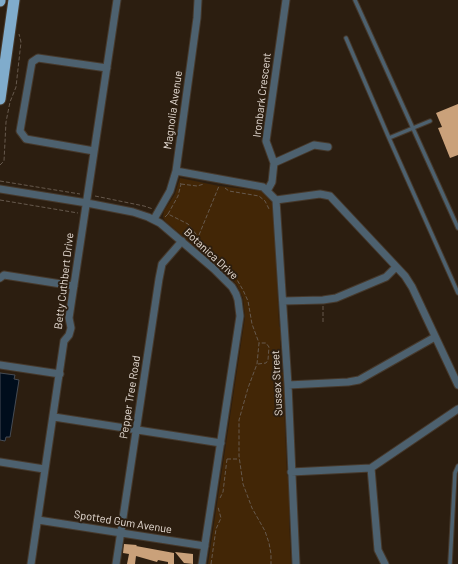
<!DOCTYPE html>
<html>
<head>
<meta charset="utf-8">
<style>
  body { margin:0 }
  canvas { display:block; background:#2c1e10 }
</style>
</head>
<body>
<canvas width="458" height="564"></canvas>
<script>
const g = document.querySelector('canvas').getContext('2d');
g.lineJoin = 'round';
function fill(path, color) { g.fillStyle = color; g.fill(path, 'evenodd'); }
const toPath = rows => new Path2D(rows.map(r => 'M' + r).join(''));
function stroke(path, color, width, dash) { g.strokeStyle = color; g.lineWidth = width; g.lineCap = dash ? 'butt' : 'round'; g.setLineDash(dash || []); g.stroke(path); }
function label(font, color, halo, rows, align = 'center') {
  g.font = font + ' Barlow,sans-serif'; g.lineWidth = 4; g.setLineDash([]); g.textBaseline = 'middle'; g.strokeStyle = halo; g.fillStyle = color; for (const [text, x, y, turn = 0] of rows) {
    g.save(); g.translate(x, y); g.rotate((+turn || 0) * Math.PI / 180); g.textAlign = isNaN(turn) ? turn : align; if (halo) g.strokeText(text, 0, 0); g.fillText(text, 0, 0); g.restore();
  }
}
fill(toPath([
  [180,178,219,186,261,191,272,203,274,212,279,326,282,330,282,339,280,341,281,371,284,374,285,400,284,403,287,476,290,479,289,519,291,564,208,564,245,317,243,298,237,285,228,274,165,221,163,217,164,211,175,194]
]), '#422606');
const water = toPath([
  [0,373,15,375,14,379,19,380,10,437,6,437,5,441,0,440,0,373]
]);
fill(water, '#000d1c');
stroke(water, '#454b54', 1);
fill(toPath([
  [458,104,458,155,450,158,438,128,442,127,436,113],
  [124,544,137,545,136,546,174,553,174,564,168,564,168,562,158,560,157,562,136,556,135,564,127,564,129,554,123,553],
  [175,552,193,554,193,564,184,563]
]), '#caa17a');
const service = toPath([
  [355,0,458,228],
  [346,38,389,138,458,293],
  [389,138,430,121],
  [450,563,455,473,458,466]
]);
const minor = toPath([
  [94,151,26,139,20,131,32,62,38,58,107,68],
  [274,163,314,145,328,147],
  [176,171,263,187,276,200],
  [0,189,87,203,133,212,148,217,160,223,214,269,232,287,236,294,238,300,240,316,202,564],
  [267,191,272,182,274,163,266,141,286,0],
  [276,200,288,385,296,564],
  [276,200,320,194,330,196,405,276,412,287,458,385],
  [154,219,170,191,176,171,197,18,198,0],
  [0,278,4,275,74,286],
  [283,301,323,300,336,298,386,277,396,267],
  [0,365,60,374],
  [288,385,348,382,359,380,435,337],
  [54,417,221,443],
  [0,462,44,469],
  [371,468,378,550,385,564],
  [291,472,371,468,458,409],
  [38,520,205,546],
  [31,564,64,341,69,335,71,328,69,318,117,0],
  [116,564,159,279,162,264,182,241]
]);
const trunk = toPath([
  [0,1,0,0],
  [0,99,14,0]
]);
stroke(service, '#46392c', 5.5);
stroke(minor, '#46392c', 9);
stroke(trunk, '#46392c', 13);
stroke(toPath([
  [0,165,4,161,6,122,10,102,16,87,21,42,19,34],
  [0,181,80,194],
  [181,184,197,186,204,184],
  [225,188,229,191,259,196,265,201,269,209],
  [95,196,144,206,153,209],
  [0,200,78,213],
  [168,214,178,196,181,184,180,183],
  [165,217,168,214,188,224,212,254,229,269,236,278,243,290,248,301,252,324,259,343,257,364,248,388,239,420,239,456,243,484,252,508,265,531,269,543,271,554,271,564],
  [199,235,219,186],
  [323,322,323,306],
  [258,364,266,363,268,360,269,347,266,343,259,343],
  [227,459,238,459],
  [220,498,223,492,227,459],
  [211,564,216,529,221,518,218,507]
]), '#66594d', 1, [4, 2]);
stroke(service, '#4d616f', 3.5);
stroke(minor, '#4d616f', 7);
stroke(trunk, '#80accc', 11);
label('11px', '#e7ddd5', '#2c1e10', [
  ["Ironbark Crescent",262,95,-83],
  ["Magnolia Avenue",173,110,-82],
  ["Botanica Drive",211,254,43],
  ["Betty Cuthbert Drive",64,281,-83],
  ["Sussex Street",277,383,-93],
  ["Pepper Tree Road",130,397,-81],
  ["Spotted Gum Avenue",123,522,9]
]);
</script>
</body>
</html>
